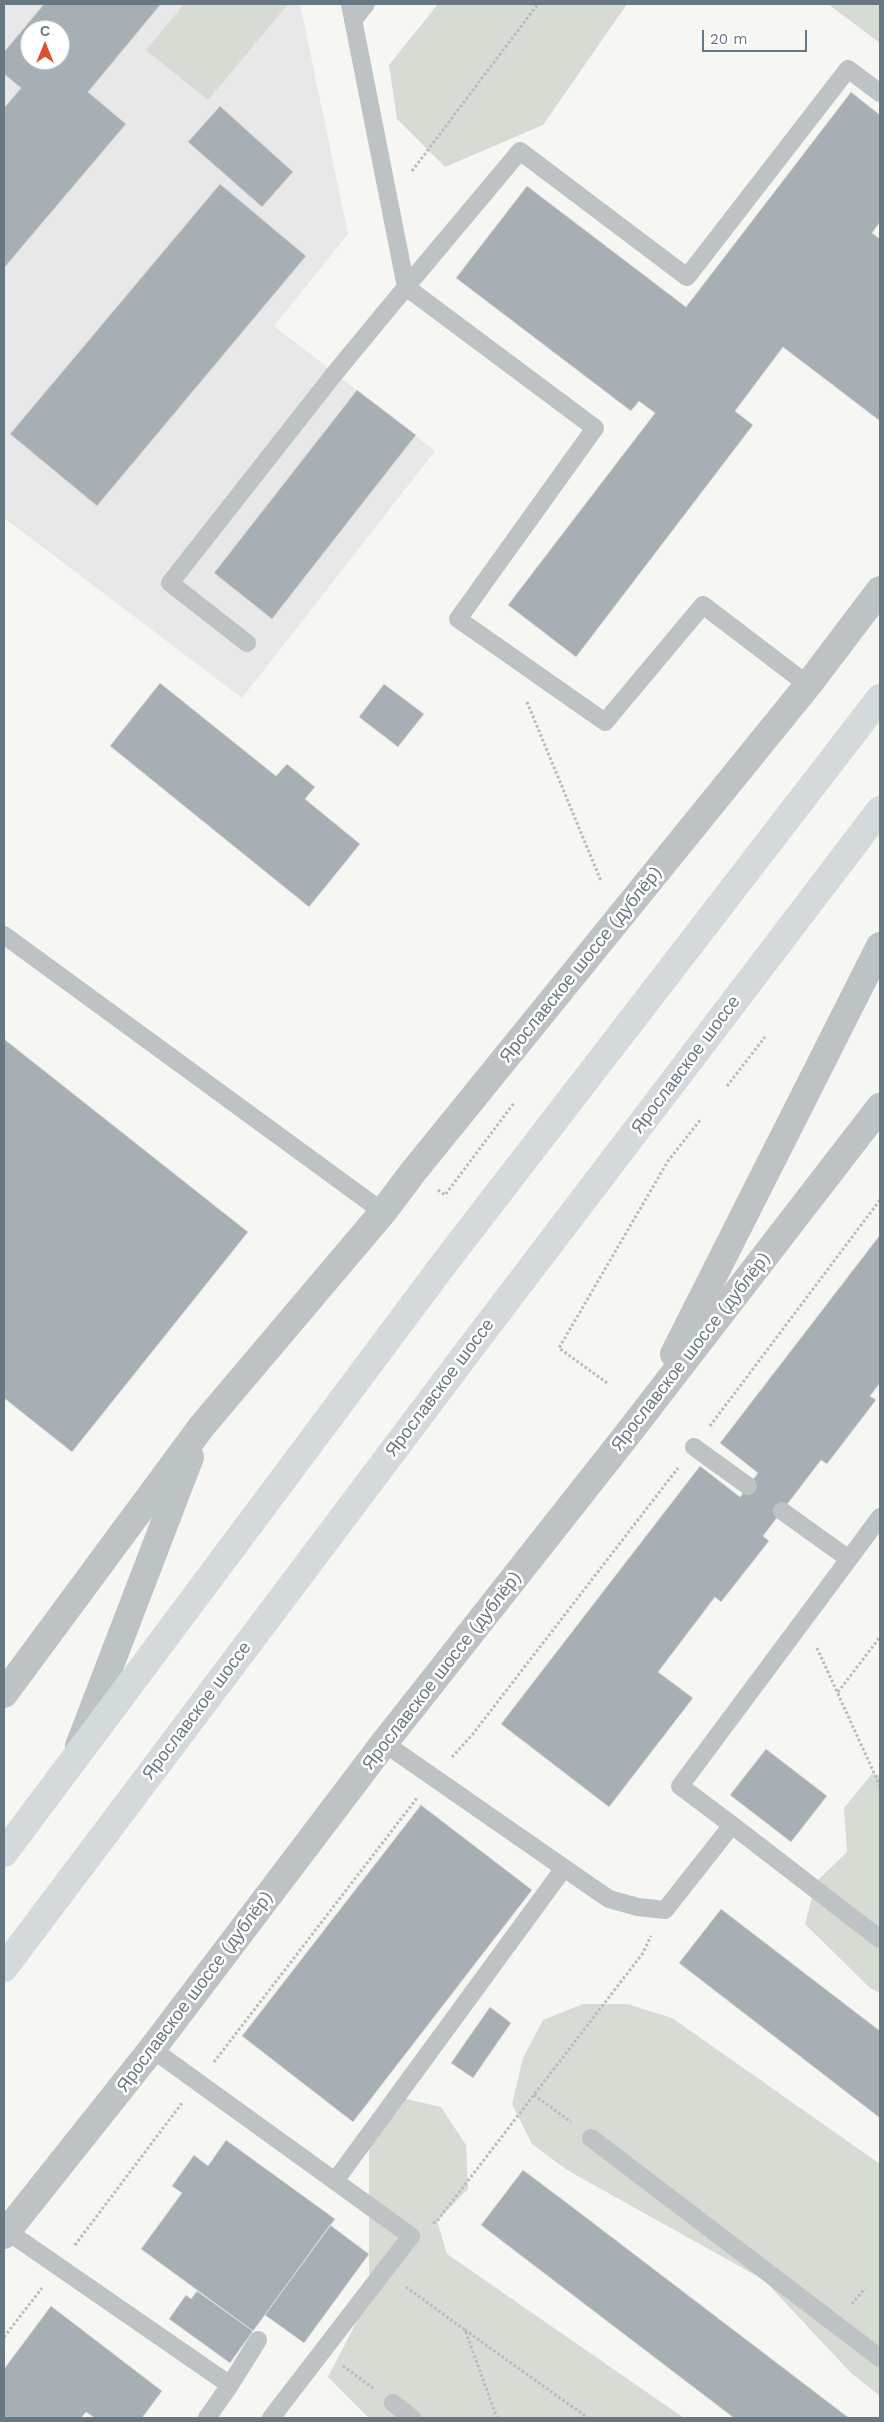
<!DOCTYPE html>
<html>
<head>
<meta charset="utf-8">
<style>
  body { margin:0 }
  #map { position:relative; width:884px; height:2422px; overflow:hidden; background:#f6f6f3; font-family:"Work Sans",sans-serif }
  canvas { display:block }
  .frame { position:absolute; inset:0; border:5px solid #677883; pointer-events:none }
  .north { position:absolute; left:20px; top:20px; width:50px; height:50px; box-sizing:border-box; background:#fff; border:1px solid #c2c9cd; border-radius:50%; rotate:0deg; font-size:14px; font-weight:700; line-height:20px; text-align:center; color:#677883 }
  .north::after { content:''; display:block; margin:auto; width:18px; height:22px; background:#db502f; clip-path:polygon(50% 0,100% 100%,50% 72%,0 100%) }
  .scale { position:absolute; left:702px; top:30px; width:105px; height:22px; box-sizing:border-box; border:2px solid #677883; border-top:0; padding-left:6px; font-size:15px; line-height:18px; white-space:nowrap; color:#677883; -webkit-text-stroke:4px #fff; paint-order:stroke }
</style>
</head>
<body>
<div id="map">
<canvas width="884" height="2422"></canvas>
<div class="frame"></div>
<div class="north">С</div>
<div class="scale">20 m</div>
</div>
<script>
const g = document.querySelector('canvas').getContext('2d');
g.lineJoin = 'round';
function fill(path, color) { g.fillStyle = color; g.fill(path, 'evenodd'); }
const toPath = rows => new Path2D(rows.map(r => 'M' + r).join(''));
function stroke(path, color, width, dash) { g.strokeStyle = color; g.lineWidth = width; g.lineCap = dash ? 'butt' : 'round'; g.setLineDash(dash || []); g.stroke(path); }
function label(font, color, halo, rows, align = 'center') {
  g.font = font + ' "Work Sans",sans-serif'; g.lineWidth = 5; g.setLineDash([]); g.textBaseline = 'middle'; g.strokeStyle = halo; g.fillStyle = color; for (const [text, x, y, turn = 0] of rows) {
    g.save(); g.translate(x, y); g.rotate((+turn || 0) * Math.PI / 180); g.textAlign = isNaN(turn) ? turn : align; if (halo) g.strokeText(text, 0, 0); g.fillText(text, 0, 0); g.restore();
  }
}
fill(toPath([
  [4,4,300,4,348,234,274,326,435,451,242,698,4,518],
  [30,30,60,30,60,60,30,60]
]), '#e7e8e7');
fill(toPath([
  [184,4,288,4,208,100,146,50],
  [438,4,627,4,543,125,445,167,397,119,389,65],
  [828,4,880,4,880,43],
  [872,1774,880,1775,880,1993,870,1988,805,1924,816,1882,847,1852,844,1808],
  [583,2004,627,2004,672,2018,880,2164,880,2396,851,2373,764,2280,567,2170,532,2144,512,2104,523,2058,543,2020],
  [393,2096,441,2107,466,2145,468,2189,437,2221,447,2254,684,2418,369,2418,328,2377,369,2298,369,2133]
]), '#d6dbd3');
const building = toPath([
  [44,4,161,4,88,92,126,124,4,268,4,108,21,88,4,74,4,52,44,4],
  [30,30,60,30,60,60,30,60,30,30],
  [851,92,880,115,880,222,872,233,880,239,880,421,783,347,735,411,753,425,576,657,508,605,655,413,639,401,631,411,456,278,527,186,686,307,851,92],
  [220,106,293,172,262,207,188,142,220,106],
  [220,184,306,256,97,506,10,434,220,184],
  [357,390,416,435,272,619,214,573,357,390],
  [160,683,276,776,287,764,315,787,305,799,360,844,309,907,110,746,160,683],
  [384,684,424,714,398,747,359,717,384,684],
  [4,1039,248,1232,72,1452,4,1398,4,1039],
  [880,1235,880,1383,870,1396,876,1400,827,1464,821,1460,763,1536,769,1541,721,1602,715,1597,658,1672,693,1698,609,1807,501,1724,700,1466,740,1497,758,1473,720,1443,880,1235],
  [766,1749,827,1796,791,1842,730,1795,766,1749],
  [421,1805,532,1890,353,2122,242,2036,421,1805],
  [721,1909,880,2031,880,2118,679,1963,721,1909],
  [490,2007,511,2023,473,2078,451,2063,490,2007],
  [226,2140,335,2219,253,2331,141,2249,182,2193,172,2186,194,2155,208,2166,226,2140],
  [523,2170,567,2203,849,2418,734,2418,481,2225,523,2170],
  [330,2225,369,2254,304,2343,265,2315,330,2225],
  [197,2291,253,2331,230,2363,169,2319,186,2295,191,2299,197,2291],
  [51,2306,162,2391,142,2418,95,2418,86,2412,81,2418,4,2418,4,2369,51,2306]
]);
fill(building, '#a7afb4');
stroke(building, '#d8d8d6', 1);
stroke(toPath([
  [412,171,538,4],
  [527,702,601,881],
  [727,1086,765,1037],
  [438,1190,445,1195,514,1103],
  [607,1383,559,1348,668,1161,701,1119],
  [710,1426,880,1200],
  [817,1648,880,1786],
  [838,1692,880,1637],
  [452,1757,472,1735,678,1468],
  [214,2062,417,1798],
  [534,2095,571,2122],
  [433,2223,437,2221,643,1953,651,1936],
  [75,2245,182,2103],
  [406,2287,465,2330,497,2418],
  [852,2304,865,2288],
  [465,2330,588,2418],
  [4,2337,42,2288],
  [343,2366,373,2388]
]), '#b8bbbd', 3, [2.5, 2.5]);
stroke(toPath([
  [353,20,366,4],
  [247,643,170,583,335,373,406,287,350,4],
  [808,685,703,605,605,722,458,619,595,428,406,287,520,151,687,277,848,69,880,93],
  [4,935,383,1212],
  [694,1447,748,1486],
  [782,1511,849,1559,880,1517],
  [384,1743,564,1868],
  [732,1825,880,1939],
  [152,2049,411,2236,271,2418],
  [591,2138,880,2358],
  [335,2181,564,1868,609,1899,638,1907,665,1910,732,1825,680,1786,849,1559],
  [7,2231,230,2385,207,2418],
  [230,2385,258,2340],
  [393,2403,412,2418]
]), '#bdc2c5', 18);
stroke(toPath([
  [674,1354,880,946],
  [4,1694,202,1426,383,1212,413,1172,808,685,880,590],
  [79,1746,190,1457],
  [4,2235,152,2049,384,1743,630,1431,880,1107]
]), '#bdc2c5', 28);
stroke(toPath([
  [4,1853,443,1265,880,698],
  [4,1968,475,1342,880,810]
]), '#d4d9dc', 28);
label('18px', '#677883', '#fff', [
  ["Ярославское шоссе (дублёр)",581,965,-51],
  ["Ярославское шоссе",686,1065,-53],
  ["Ярославское шоссе (дублёр)",691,1352,-52],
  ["Ярославское шоссе",440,1388,-53],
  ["Ярославское шоссе (дублёр)",442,1671,-52],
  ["Ярославское шоссе",197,1711,-53],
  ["Ярославское шоссе (дублёр)",195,1992,-53]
]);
</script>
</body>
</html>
